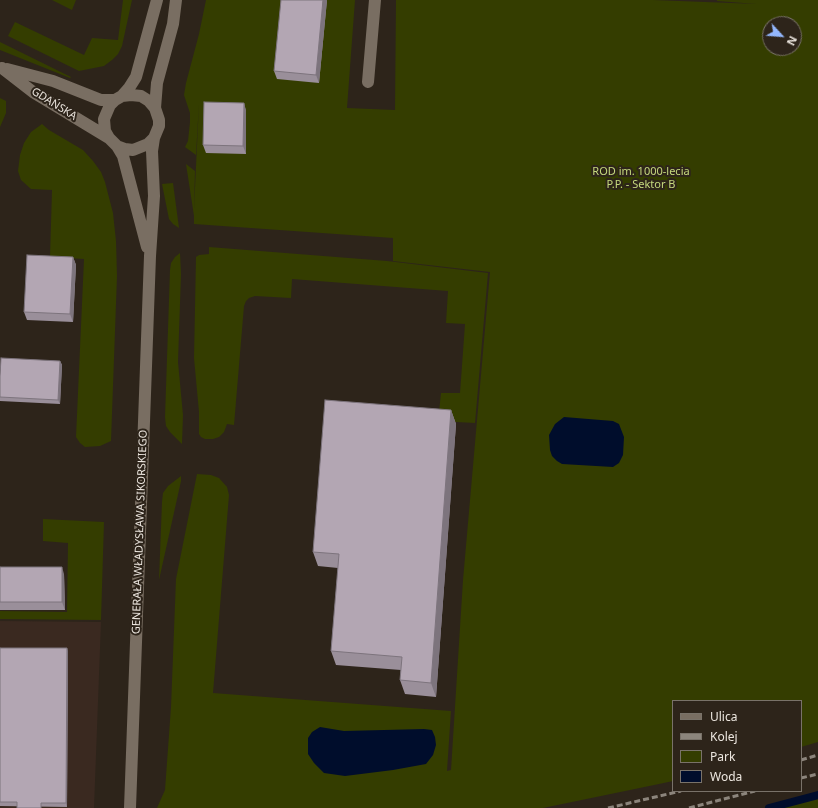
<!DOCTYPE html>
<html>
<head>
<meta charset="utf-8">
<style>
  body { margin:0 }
  #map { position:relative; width:818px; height:808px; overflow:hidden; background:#2d241a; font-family:"Noto Sans",sans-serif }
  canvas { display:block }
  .legend { position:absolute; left:672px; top:700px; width:130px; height:92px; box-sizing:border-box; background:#2d241a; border:1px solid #797269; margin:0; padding:5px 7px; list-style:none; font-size:12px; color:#ece6df }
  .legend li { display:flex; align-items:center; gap:8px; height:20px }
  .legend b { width:20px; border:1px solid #797269 }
  .north { position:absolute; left:762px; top:16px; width:40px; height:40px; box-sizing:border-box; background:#2d241a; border:1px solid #797269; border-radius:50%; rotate:116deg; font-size:11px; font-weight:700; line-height:16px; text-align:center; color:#ece6df }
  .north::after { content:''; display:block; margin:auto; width:14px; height:18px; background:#93b7fd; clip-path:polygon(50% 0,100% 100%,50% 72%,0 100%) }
</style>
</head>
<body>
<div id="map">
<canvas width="818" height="808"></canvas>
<ul class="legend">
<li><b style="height:5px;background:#796e62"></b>Ulica</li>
<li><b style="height:5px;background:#8c857c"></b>Kolej</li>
<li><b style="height:11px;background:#343d00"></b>Park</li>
<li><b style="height:11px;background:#000d2c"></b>Woda</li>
</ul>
<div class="north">N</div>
</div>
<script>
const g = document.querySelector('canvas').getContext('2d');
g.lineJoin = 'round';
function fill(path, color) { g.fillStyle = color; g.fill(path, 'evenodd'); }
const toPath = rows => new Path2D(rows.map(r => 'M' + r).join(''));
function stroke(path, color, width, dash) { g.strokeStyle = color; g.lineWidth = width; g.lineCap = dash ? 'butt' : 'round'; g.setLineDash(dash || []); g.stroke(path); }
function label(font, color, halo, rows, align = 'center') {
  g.font = font + ' "Noto Sans",sans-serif'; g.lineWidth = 4; g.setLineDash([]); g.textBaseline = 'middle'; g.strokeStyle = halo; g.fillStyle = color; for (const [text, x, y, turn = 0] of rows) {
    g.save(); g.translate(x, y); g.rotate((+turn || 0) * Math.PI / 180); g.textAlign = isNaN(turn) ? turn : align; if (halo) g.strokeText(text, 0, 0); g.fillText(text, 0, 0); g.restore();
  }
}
fill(toPath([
  [0,621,101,622,94,808,0,808]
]), '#3a2920');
fill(toPath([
  [52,0,76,0,72,10],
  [123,0,132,0,122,46,118,54,112,60,104,66,79,71,8,36,15,22,84,55,92,38,118,40],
  [206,0,355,0,347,108,395,110,396,0,653,0,757,4,717,1,717,0,818,0,818,742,801,747,801,701,673,701,673,781,659,784,543,808,157,808,165,790,171,707,176,579,197,474,211,475,219,478,227,487,229,495,213,693,451,711,447,771,451,770,463,580,490,272,393,261,393,238,194,224,194,216,186,164,195,171,194,209,199,103,196,155,185,147,188,141,190,122,190,113,184,95,186,83,199,34],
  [770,24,794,24,794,48,770,48],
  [0,42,71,77,70,78,0,50],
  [0,98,6,101,6,113,0,127],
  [42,124,49,130,83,150,93,161,101,172,105,182,113,213,116,241,117,276,111,441,100,446,85,447,80,443,76,437,84,259,50,257,52,190,31,189,21,180,18,171,20,155,24,143,31,132],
  [173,183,179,228,173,224,169,219,162,184],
  [209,247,387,261,488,273,475,423,438,421,441,393,460,393,465,324,446,323,448,291,292,279,291,298,255,296,249,298,246,301,244,306,234,425,227,424,224,432,219,437,213,439,205,439,201,437,199,434,199,412,194,358,196,257,199,255,209,254],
  [180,253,181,274,178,362,183,415,182,444,170,432,166,426,165,417,170,270,171,263,175,257],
  [181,476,181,481,159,580,162,502,163,493,168,486],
  [43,519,104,522,101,620,0,619,0,611,67,612,68,543,43,541],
  [818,798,818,808,780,808]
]), '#343d00');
fill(toPath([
  [564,417,613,421,619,424,624,437,623,455,619,463,613,467,562,464,557,461,552,456,550,450,549,435,555,424],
  [320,727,344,731,424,729,432,730,435,737,436,745,433,755,426,764,393,770,345,776,324,773,314,763,308,754,308,738,312,732]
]), '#000d2c');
stroke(toPath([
  [769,808,818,795]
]), '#000d2c', 8);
stroke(toPath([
  [368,82,375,0]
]), '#796e62', 12);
stroke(toPath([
  [2,68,33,92,109,138],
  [7,69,53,81,101,100,115,100],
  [122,96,131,95,141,96,149,101,155,108],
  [117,146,125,149,133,150,148,144,154,138],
  [147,247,123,156,117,146,109,138,105,131,104,119,110,105,115,100,122,96,129,88,136,77,157,0],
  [130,808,150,256,154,196,152,151,154,138,159,126,159,120,155,108,157,83,173,24,176,0]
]), '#796e62', 12);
stroke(toPath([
  [801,760,818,755],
  [801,778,818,774],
  [608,808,681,791],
  [689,808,755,791]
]), '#8c857c', 3, [6, 3]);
fill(toPath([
  [327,0,319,83,277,79,274,71],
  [244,103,246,111,246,154,206,153,203,145],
  [73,257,76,265,73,322,27,320,24,312],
  [60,361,62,365,60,404,0,401,0,376],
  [451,410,456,424,436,697,405,694,400,680,401,670,336,665,331,651,338,568,318,566,313,552],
  [0,567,64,574,65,610,0,610],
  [0,648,67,648,68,652,67,807,0,806]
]), '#9a8f9a');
fill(toPath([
  [323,0,327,0,319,83,316,75],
  [244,103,246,111,246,154,243,146],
  [73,257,76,265,73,322,70,314],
  [60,361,62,365,60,404,58,400],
  [451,410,456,424,436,697,431,683],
  [62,567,64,574,65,610,62,602],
  [67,648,68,652,67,807,66,803]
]), '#7d747d');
const building = toPath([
  [281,0,323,0,316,75,274,71,281,0],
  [204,102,244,103,243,146,203,145,204,102],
  [27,255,73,257,70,314,24,312,27,255],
  [1,358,60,361,58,400,0,397,0,376,1,358],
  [325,400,451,410,431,683,400,680,402,657,331,651,339,554,313,552,325,400],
  [0,567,62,567,62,602,0,602,0,567],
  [0,648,67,648,66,803,41,803,41,808,17,808,17,802,0,802,0,648]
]);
fill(building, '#b3a6b3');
stroke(building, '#7d747d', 1);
label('11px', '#ece6df', '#2d241a', [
  ["GDAŃSKA",54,104,32],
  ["GENERAŁA WŁADYSŁAWA SIKORSKIEGO",140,532,-88]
]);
label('11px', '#c5d87d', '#2d241a', [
  ["ROD im. 1000-lecia",641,172],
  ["P.P. - Sektor B",641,185]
]);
</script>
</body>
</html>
